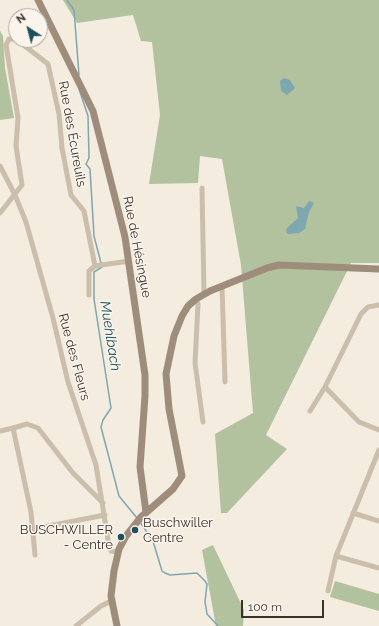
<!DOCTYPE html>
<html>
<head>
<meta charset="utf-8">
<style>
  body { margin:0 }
  #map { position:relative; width:379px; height:626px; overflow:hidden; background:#f3ecdf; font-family:Raleway,sans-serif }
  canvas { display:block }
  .north { position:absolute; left:8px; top:8px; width:40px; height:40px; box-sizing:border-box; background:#faf5ec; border:1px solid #ada79e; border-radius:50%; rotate:324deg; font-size:11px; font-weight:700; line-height:16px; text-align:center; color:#39312a }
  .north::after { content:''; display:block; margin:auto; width:14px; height:18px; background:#1f4f5b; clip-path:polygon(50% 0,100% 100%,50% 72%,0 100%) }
  .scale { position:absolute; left:241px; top:600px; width:83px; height:18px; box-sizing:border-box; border:2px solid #39312a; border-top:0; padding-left:5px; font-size:12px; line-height:14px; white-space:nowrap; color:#39312a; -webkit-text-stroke:3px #faf5ec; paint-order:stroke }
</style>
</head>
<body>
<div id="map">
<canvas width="379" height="626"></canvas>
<div class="north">N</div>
<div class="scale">100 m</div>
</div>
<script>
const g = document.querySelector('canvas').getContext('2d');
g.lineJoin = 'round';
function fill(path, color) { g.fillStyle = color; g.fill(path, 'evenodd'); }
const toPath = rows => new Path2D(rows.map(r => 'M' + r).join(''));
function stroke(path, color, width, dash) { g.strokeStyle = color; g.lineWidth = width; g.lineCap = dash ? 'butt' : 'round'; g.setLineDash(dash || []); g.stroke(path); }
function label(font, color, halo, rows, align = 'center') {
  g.font = font + ' Raleway,sans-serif'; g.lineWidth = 3; g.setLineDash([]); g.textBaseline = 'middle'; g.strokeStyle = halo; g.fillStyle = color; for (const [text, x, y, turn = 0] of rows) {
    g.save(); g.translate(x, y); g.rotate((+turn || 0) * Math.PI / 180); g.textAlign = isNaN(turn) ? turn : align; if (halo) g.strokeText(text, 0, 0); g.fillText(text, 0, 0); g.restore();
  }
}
fill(toPath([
  [63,0,379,0,379,263,351,263,266,435,287,449,227,513,221,513,215,434,253,413,241,265,222,159,200,156,198,183,149,184,160,115,152,42,141,41,133,15,77,23],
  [0,31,3,36,5,68,14,118,0,120],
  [213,545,244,610,243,626,216,626,202,550],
  [335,581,379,594,379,611,330,597]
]), '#b2c29f');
fill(toPath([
  [284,78,290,80,295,88,287,95,281,91,280,81],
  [309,201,314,203,309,212,305,229,299,233,288,234,286,232,287,228,298,218,296,206,304,208]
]), '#7ea7b0');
stroke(toPath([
  [67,0,74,10,79,75],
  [79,89,88,116,89,158,86,164,90,169,94,236,101,263],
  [102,267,94,272,94,299,111,408,103,420,101,427,119,496,137,518],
  [140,522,153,541,162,571,165,573,170,575,197,573,205,581,207,584,205,602,207,614,218,626]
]), '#7ea7b0', 1.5);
stroke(toPath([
  [17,40,48,64,59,114,62,148,71,195,84,211,95,266,129,261],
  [0,166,15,195,26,222,53,318,68,382,96,465,109,546,111,551,117,552],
  [202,188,204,294],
  [0,213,22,185,16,146,18,118,6,45,9,39,16,39],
  [222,286,225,382],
  [89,295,89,271,95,266],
  [196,299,198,304,195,363,203,422],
  [379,305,368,307,361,314,325,387,359,422,379,430],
  [310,411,325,387],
  [0,431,13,428],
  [353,513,379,521],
  [33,529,105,515],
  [35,555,31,512,13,428,27,424,38,428,73,473,103,503],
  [336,556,379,568],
  [328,591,336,556,379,450],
  [76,626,101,606,111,601]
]), '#cbbeab', 5);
stroke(toPath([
  [38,0,93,111,125,237,145,375,145,396,140,467,146,512],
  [117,626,111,596,114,571,119,549,126,536,141,517,173,489,182,476,169,409,166,374,174,336,182,316,188,306,196,299,210,291,267,268,279,265,379,269]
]), '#9f8d7c', 7);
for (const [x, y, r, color] of [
  [135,530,4,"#1f4f5b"],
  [121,537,4,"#1f4f5b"]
]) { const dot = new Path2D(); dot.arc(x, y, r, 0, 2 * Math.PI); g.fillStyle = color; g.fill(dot); stroke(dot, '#faf5ec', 1.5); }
label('13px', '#39312a', '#faf5ec', [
  ["Rue des Écureuils",72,134,80],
  ["Rue de Hésingue",137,247,79],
  ["Rue des Fleurs",74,357,75]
]);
label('13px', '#39312a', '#faf5ec', [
  ["Buschwiller",143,523],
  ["Centre",143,538],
  ["BUSCHWILLER",113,530,"right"],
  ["- Centre",113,545,"right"]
], 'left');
label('italic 14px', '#1f4f5b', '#faf5ec', [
  ["Muehlbach",110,336,81]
]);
</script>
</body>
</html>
